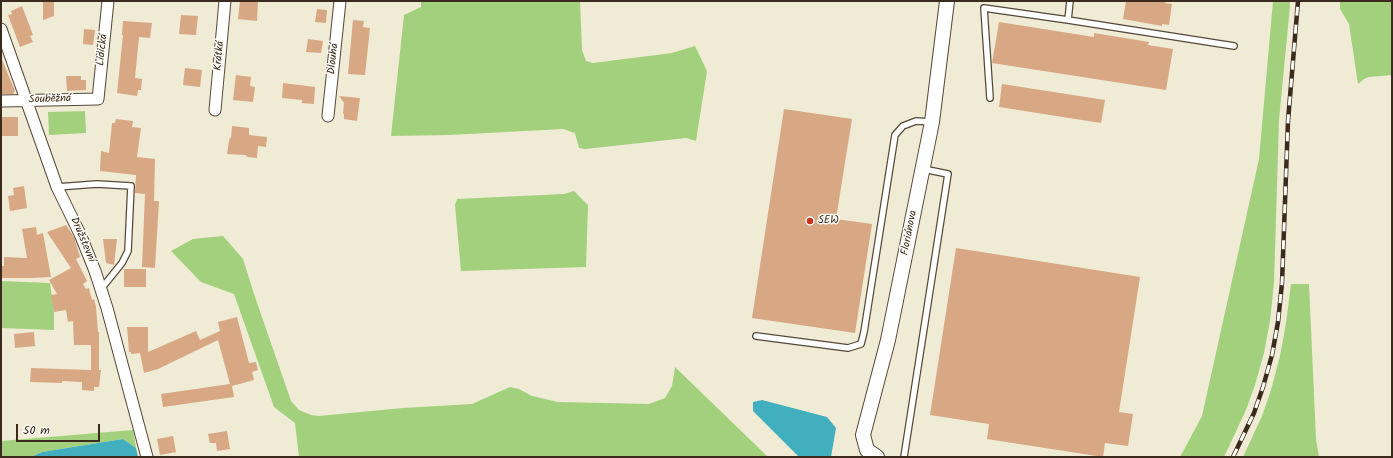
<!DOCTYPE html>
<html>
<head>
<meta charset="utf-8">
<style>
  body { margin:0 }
  #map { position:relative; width:1393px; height:458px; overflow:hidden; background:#efebd4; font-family:Kalam,sans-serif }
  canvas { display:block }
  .frame { position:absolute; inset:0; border:2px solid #3b2a1e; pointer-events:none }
  .scale { position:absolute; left:16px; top:424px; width:84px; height:18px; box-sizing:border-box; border:2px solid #3b2a1e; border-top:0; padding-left:5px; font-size:12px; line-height:14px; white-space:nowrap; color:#3b2a1e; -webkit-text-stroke:3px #fdfcf7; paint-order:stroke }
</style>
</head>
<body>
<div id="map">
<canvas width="1393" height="458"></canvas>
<div class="frame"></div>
<div class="scale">50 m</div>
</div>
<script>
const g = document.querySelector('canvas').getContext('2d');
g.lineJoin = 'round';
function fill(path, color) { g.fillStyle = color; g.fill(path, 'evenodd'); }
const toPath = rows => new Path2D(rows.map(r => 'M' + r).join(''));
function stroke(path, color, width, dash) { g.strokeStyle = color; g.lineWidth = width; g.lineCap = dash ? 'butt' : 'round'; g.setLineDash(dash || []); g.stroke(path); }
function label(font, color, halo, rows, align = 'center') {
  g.font = font + ' Kalam,sans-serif'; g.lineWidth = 3; g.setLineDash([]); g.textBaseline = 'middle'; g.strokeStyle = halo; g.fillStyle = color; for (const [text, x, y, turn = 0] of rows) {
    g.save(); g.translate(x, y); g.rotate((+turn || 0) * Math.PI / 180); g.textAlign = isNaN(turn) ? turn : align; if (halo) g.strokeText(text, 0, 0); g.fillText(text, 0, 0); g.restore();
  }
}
fill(toPath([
  [421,1,580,1,582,50,586,61,593,63,672,53,695,46,707,71,696,141,686,138,585,149,579,148,575,133,563,129,449,135,391,136,404,15,421,7],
  [1273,1,1290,1,1290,6,1279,120,1274,283,1270,321,1264,353,1255,385,1246,410,1224,457,1180,457,1202,416,1259,159],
  [1340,1,1392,1,1392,75,1369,77,1364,79,1358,84,1349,24,1340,9],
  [85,111,86,133,49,135,48,112],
  [574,191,588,205,586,267,461,271,455,205,457,199,564,194],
  [223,236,243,259,254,294,291,401,299,410,311,415,319,416,403,408,472,404,510,387,519,389,532,396,558,402,649,404,665,398,672,386,675,367,768,457,299,457,295,423,274,407,234,294,201,282,171,251,193,239],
  [1,281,50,283,54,312,54,330,1,328],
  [1291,284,1309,284,1316,439,1319,457,1243,457,1262,416,1271,390,1280,356,1286,323],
  [133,430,136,448,123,439,42,452,31,457,1,457,1,441]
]), '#a2d07d');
fill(toPath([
  [762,400,827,417,836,428,831,457,799,457,753,411,753,402],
  [123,439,136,448,138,457,31,457,42,452]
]), '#42afbf');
fill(toPath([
  [240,1,258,1,257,21,238,19],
  [1126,1,1166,1,1165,3,1172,4,1169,25,1162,24,1162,26,1123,19],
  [43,2,54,2,54,16,43,20],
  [22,6,33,35,30,36,33,42,20,47,8,15,12,14,11,11],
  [317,9,327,10,326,23,315,22],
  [181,15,198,16,196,35,179,34],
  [353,20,364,21,363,27,370,28,365,75,348,74],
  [123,21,152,23,150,38,139,37,135,78,142,79,141,90,138,90,137,96,117,93,123,35,122,35],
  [999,22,1094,37,1094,33,1149,42,1148,45,1173,49,1166,90,992,63],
  [84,29,95,30,93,45,83,44],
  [308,39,323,41,321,53,306,52],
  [1,57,15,91,13,94,1,94],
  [185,68,202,70,200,87,183,85],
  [236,75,251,77,250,86,255,87,253,102,233,100],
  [66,76,81,76,81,80,86,80,86,90,67,91],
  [283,83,315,87,314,104,302,103,302,100,282,98],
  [1002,84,1105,100,1101,123,999,107],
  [339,96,360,98,357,121,344,119,344,114,343,114,344,103],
  [784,109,852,119,836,219,872,224,855,333,752,318],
  [1,117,18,117,18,136,1,136],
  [116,119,133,121,132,127,141,128,137,157,155,159,154,201,159,201,155,268,142,267,145,194,135,193,136,175,100,171,101,151,109,153,112,123,115,123],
  [232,126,249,128,249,135,267,137,266,147,258,146,257,158,248,157,246,156,246,155,227,154,229,141,230,138,231,138],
  [24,186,27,208,10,211,8,196,14,195,13,188],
  [66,225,74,237,80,257,76,259,87,281,83,284,86,289,89,288,92,300,94,299,96,307,98,332,99,332,99,370,101,370,99,387,94,387,94,391,82,390,82,382,62,381,62,383,30,382,31,368,91,370,91,345,74,345,73,321,68,322,66,310,54,312,51,295,57,294,49,280,71,268,47,232],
  [36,227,37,235,43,233,51,277,30,278,1,278,1,266,4,266,4,257,27,258,22,229],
  [103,239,117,239,114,265,106,263],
  [956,248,1140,277,1119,412,1133,414,1128,446,1105,443,1103,457,987,439,989,424,930,415],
  [124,269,146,269,146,287,124,287],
  [237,317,249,363,256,362,258,370,252,372,254,380,232,386,234,397,163,407,161,394,230,384,218,340,158,369,144,373,140,353,131,354,131,352,129,352,127,327,148,327,148,352,196,331,200,340,220,331,218,322],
  [34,332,35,346,15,348,14,334],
  [227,431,230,449,217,451,216,443,210,443,208,434],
  [173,436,176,452,160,455,157,439]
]), '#d8a884');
const service = toPath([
  [1070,1,1068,20,1234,46],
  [990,98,984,8,1068,20],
  [57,187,97,184,131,186,128,251,122,263,101,289],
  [756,336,848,348,861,344,864,332,895,135,903,126,916,121,932,122],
  [904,457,948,174,923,169]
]);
const minor = toPath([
  [1,29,57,187,80,234,95,271,107,308,147,457],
  [1,101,98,99,108,1],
  [215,110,225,1],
  [328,116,340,1]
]);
const tertiary = toPath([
  [877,457,867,450,863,435,888,340,932,122,947,1]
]);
stroke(service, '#564739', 8);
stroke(minor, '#564739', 13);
stroke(tertiary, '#564739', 16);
stroke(service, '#fff', 5.5);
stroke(minor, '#fff', 11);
stroke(tertiary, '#fff', 14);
const rail = toPath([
  [1233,457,1254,413,1263,387,1272,355,1278,322,1282,283,1288,121,1298,1]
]);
stroke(rail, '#3b2a1e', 4.5);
stroke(rail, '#fdfcf7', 3, [9]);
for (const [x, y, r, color] of [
  [810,221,4,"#c8321e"]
]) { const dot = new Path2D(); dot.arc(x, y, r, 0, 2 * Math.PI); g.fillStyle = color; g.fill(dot); stroke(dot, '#fdfcf7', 1.5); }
label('11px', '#3b2a1e', '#fdfcf7', [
  ["Lidická",103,50,-84],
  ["Krátká",220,56,-85],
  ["Dlouhá",334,59,-84],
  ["Souběžná",50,100,-2],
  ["Floriánova",910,233,-79],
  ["Družstevní",82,240,67]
]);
label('11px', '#3b2a1e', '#fdfcf7', [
  ["SEW",818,221]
], 'left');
</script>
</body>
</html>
